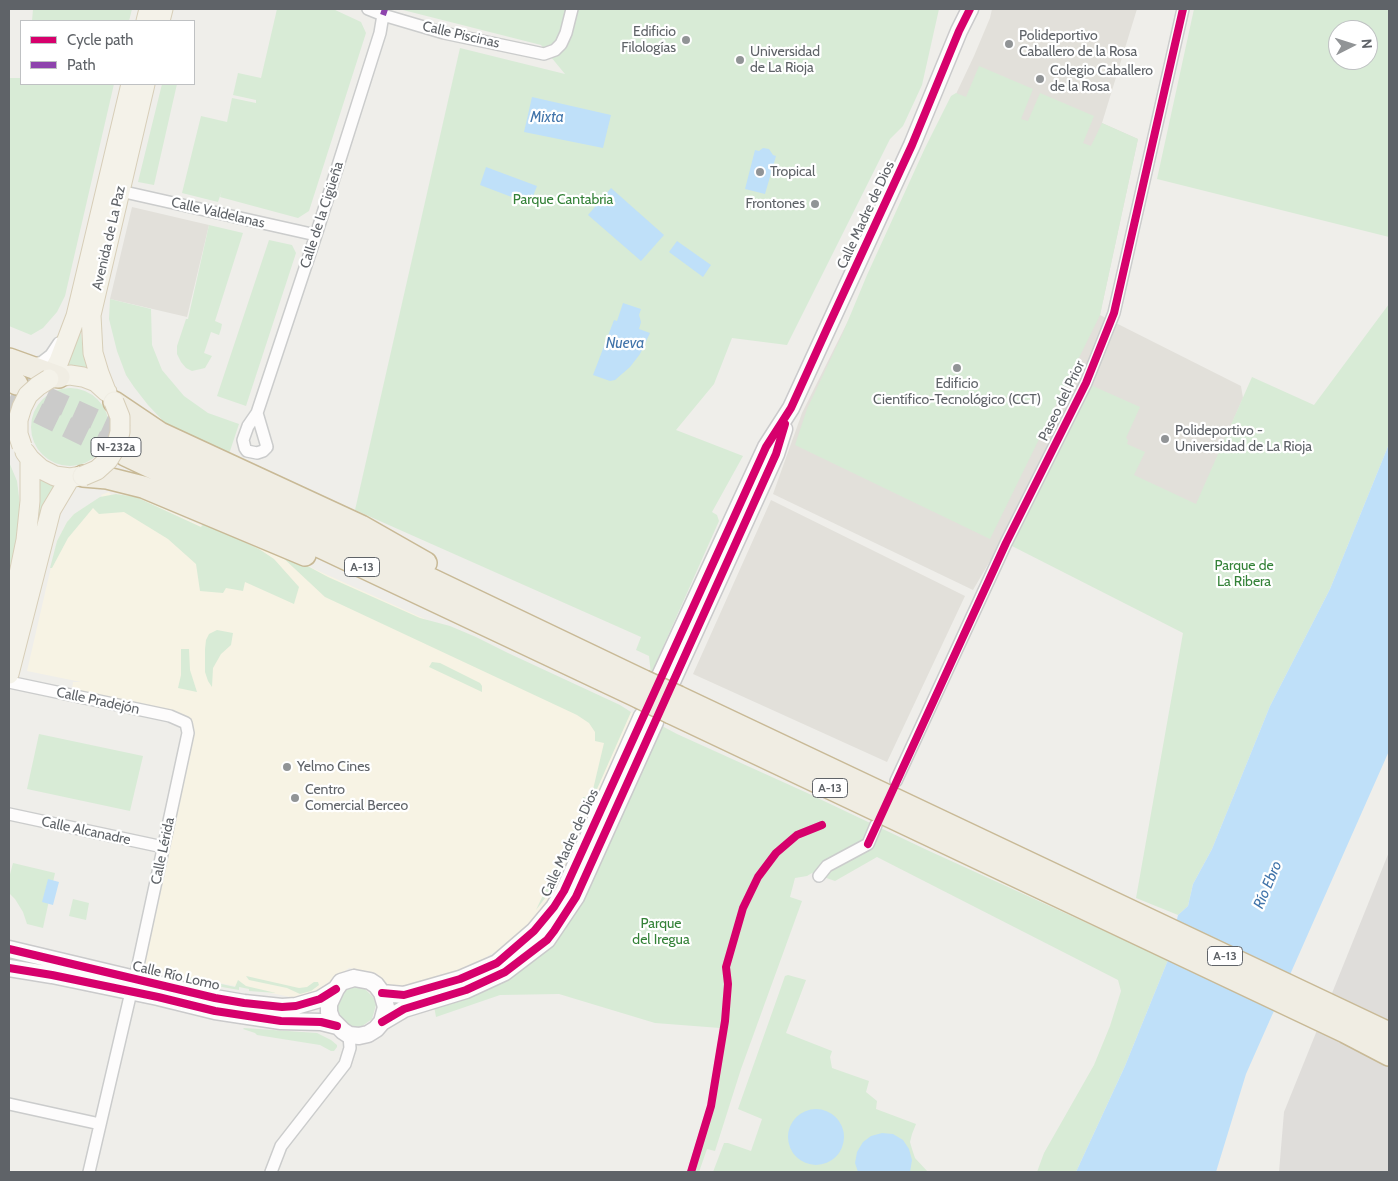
<!DOCTYPE html>
<html>
<head>
<meta charset="utf-8">
<style>
  body { margin:0 }
  #map { position:relative; width:1398px; height:1181px; overflow:hidden; background:#efeeea; font-family:Cabin,sans-serif }
  canvas { display:block }
  .frame { position:absolute; inset:0; border:10px solid #5f6368; pointer-events:none }
  .legend { position:absolute; left:20px; top:20px; width:175px; height:65px; box-sizing:border-box; background:#fff; border:1px solid #bfc1c3; margin:0; padding:6px 9px; list-style:none; font-size:15px; color:#5f6368 }
  .legend li { display:flex; align-items:center; gap:10px; height:25px }
  .legend b { width:25px; border:1px solid #bfc1c3 }
  .north { position:absolute; left:1328px; top:20px; width:50px; height:50px; box-sizing:border-box; background:#fff; border:1px solid #bfc1c3; border-radius:50%; rotate:85deg; font-size:14px; font-weight:700; line-height:20px; text-align:center; color:#5f6368 }
  .north::after { content:''; display:block; margin:auto; width:18px; height:22px; background:#919496; clip-path:polygon(50% 0,100% 100%,50% 72%,0 100%) }
</style>
</head>
<body>
<div id="map">
<canvas width="1398" height="1181"></canvas>
<div class="frame"></div>
<ul class="legend">
<li><b style="height:6px;background:#d6006c"></b>Cycle path</li>
<li><b style="height:6px;background:#8e44ad"></b>Path</li>
</ul>
<div class="north">N</div>
</div>
<script>
const g = document.querySelector('canvas').getContext('2d');
g.lineJoin = 'round';
function fill(path, color) { g.fillStyle = color; g.fill(path, 'evenodd'); }
const toPath = rows => new Path2D(rows.map(r => 'M' + r).join(''));
function stroke(path, color, width, dash) { g.strokeStyle = color; g.lineWidth = width; g.lineCap = dash ? 'butt' : 'round'; g.setLineDash(dash || []); g.stroke(path); }
function label(font, color, halo, rows, align = 'center') {
  g.font = font + ' Cabin,sans-serif'; g.lineWidth = 4.5; g.setLineDash([]); g.textBaseline = 'middle'; g.strokeStyle = halo; g.fillStyle = color; for (const [text, x, y, turn = 0] of rows) {
    g.save(); g.translate(x, y); g.rotate((+turn || 0) * Math.PI / 180); g.textAlign = isNaN(turn) ? turn : align; if (halo) g.strokeText(text, 0, 0); g.fillText(text, 0, 0); g.restore();
  }
}
fill(toPath([
  [109,492,111,495,116,494,136,497,218,533,281,554,633,713,590,821,562,878,538,914,509,944,467,968,400,990,386,987,376,973,349,968,309,996,296,998,163,972,161,980,147,977,140,956,186,723,71,695,73,682,81,682,27,671,57,541,67,522,74,514,102,497,101,495]
]), '#f7f3e4');
fill(toPath([
  [1389,852,1389,1172,1279,1172,1284,1112]
]), '#dfddda');
fill(toPath([
  [992,9,1137,9,1102,123,1138,139,1100,315,1241,386,1243,398,1191,518,1007,532,973,590,773,494,802,413,852,313,974,56,990,18],
  [132,207,209,225,187,317,110,299],
  [771,500,965,596,887,762,693,674]
]), '#e2e0da');
fill(toPath([
  [33,9,132,9,129,21,32,21],
  [277,9,333,9,361,22,366,33,309,211,298,218,220,197,222,190,218,202,182,193,201,116,227,122,232,98,256,103,256,100,233,95,238,73,261,78],
  [399,9,939,9,922,85,903,126,890,139,787,345,732,338,714,384,676,430,743,456,712,512,717,515,719,521,651,674,649,656,636,650,641,637,355,510,460,48,565,74,541,45],
  [1194,9,1389,9,1389,237,1157,179],
  [1338,30,1368,30,1368,60,1338,60],
  [979,66,1033,89,1021,119,1028,121,1040,93,1094,116,1083,143,1091,146,1102,123,1138,139,1100,315,990,539,795,445,807,409,842,335,867,275,925,148,951,96,956,93,966,97],
  [9,78,21,78,21,84,114,84,65,296,57,312,43,328,31,335,9,326],
  [162,84,177,84,154,185,138,182],
  [209,225,243,233,215,321,222,324,221,329,219,335,211,332,204,353,212,356,205,368,192,371,186,368,181,362,177,354,177,346,186,319,188,319],
  [269,240,292,245,296,253,246,406,217,396],
  [110,299,151,309,152,345,162,370,184,396,208,413,239,424,229,454,181,434,166,424,148,405,134,387,126,375,117,351,109,319],
  [1389,304,1389,444,1330,589,1270,706,1212,849,1193,884,1188,906,1178,915,1136,898,1183,633,1006,543,1086,383,1140,407,1126,438,1128,440,1127,444,1145,452,1134,475,1196,504,1252,377,1314,405],
  [80,326,83,350,87,370,63,367],
  '31 427a39 39 0 1 1 78 0a39 39 0 1 1-78 0Z',
  [9,462,17,481,20,505,20,527,9,583],
  [37,475,57,484,39,531,34,531],
  [116,494,136,497,201,527,204,523,259,549,274,559,299,587,294,604,245,582,243,591,226,588,223,593,200,591,196,564,168,539,124,512,99,514,93,508,68,538,52,568,50,568,57,541,67,522,74,514,100,497],
  [279,554,289,556,328,577,420,618,450,626,476,637,508,653,620,705,631,712,582,823,580,819,581,810,583,797,591,798,604,743,595,741,595,732,589,723,577,715,325,597],
  [217,630,233,633,231,645,221,654,213,668,212,687,208,681,205,672,205,649,206,640,209,634],
  [181,649,189,649,190,670,197,692,178,688,181,675],
  [432,662,440,663,480,683,482,686,482,692,429,667],
  [662,726,677,734,805,792,927,850,1168,960,1125,1066,1076,1172,1037,1172,1044,1153,1094,1065,1110,1026,1121,991,1118,980,877,857,835,881,812,873,807,876,795,878,790,897,802,901,741,1069,715,1151,707,1149,699,1172,687,1172,708,1104,720,1028,655,1023,559,994,500,995,436,1017,434,1006,506,976],
  [39,734,143,756,130,811,27,789],
  [574,829,577,834,560,872,549,893,536,910],
  [13,863,55,873,43,928,27,924,23,912,15,899,9,893,9,878],
  [73,899,89,903,86,920,69,916],
  [788,975,806,980,786,1033,832,1051,830,1057,832,1068,869,1081,866,1092,877,1101,876,1109,916,1124,912,1134,910,1142,912,1149,915,1158,928,1172,713,1172,724,1143,728,1143,751,1151,762,1119,738,1109,785,976],
  [185,976,235,987,238,980,246,986,276,993,249,991,249,989,239,987,239,990,222,987,185,979],
  [246,976,299,988,307,987,314,982,318,982,319,985,311,991,300,994,287,988,249,980],
  [351,986,364,988,374,998,376,1005,372,1019,361,1027,354,1028,336,1018,335,998,339,992],
  [244,1028,317,1033,331,1040,337,1045,337,1047,334,1051,331,1051,320,1045,257,1035,255,1033,243,1029]
]), '#d8ebd6');
fill(toPath([
  [532,97,611,115,603,148,524,132],
  [763,148,769,149,773,155,776,156,765,194,745,189,755,150,759,151],
  [486,167,537,186,530,204,480,185],
  [611,188,664,235,641,261,588,215],
  [677,241,711,265,703,277,669,252],
  [623,303,641,309,639,315,641,322,639,329,650,333,640,354,630,367,615,380,610,381,593,375,614,320,617,321],
  [1389,444,1389,751,1246,1074,1216,1172,1076,1172,1125,1066,1168,960,1178,915,1188,906,1193,884,1212,849,1270,706,1330,589],
  [48,879,59,882,53,905,42,902],
  '788 1137a28 28 0 1 1 56 0a28 28 0 1 1-56 0Z',
  [882,1133,893,1134,903,1140,909,1149,912,1160,910,1172,858,1172,855,1163,857,1152,863,1142,871,1136]
]), '#bfe0f9');
stroke(toPath([
  [17,384,132,436],
  [9,399,125,455]
]), '#cbcbca', 21, [21, 11]);
const minor = toPath([
  [368,9,383,15,444,33,544,54,555,50,561,44,566,33,572,9],
  [120,191,316,235],
  [30,363,33,364,42,362,51,355,59,343],
  [257,413,267,447,263,451,257,453,247,451,245,448,243,440,248,426,257,413,316,235,380,33,383,15],
  [9,682,170,716,186,723,188,733,135,979],
  [896,781,1006,543,1086,383,1114,313,1183,9],
  [9,814,163,847],
  [819,876,827,866,868,844,876,825],
  [9,1104,100,1124],
  [89,1172,131,992],
  [271,1172,281,1146,345,1064,350,1048,349,1035]
]);
const secondary = toPath([
  [659,678,766,447,791,408,912,145,959,31,970,9],
  [671,684,776,454,784,429],
  [9,949,215,998,244,1003,282,1007,296,1006,320,999,336,989],
  [9,968,52,975,158,997,215,1011,281,1021,321,1022,337,1026],
  [354,978,370,981,376,985,382,993,386,1007,382,1022,376,1029,368,1034,359,1036,349,1035,343,1031,332,1020,329,1012,329,1004,336,989,341,982,354,978],
  [382,993,404,995,460,979,497,963,534,931,554,907,564,891,642,716],
  [382,1022,404,1009,466,990,505,972,547,940,576,897,655,722]
]);
const primary = toPath([
  [146,21,149,9],
  [160,21,163,9],
  [49,379,59,361,76,316,131,84],
  [49,379,70,375,83,377,96,382,107,392],
  [106,391,99,373,93,353,91,315,145,84],
  [25,452,30,459,41,469,55,476,70,478,80,476],
  [9,623,26,540,30,501,30,459],
  [9,674,51,510,70,478]
]);
const motorway = toPath([
  [9,359,59,377],
  [9,380,17,384],
  [114,402,160,433,361,526,426,563],
  [132,436,644,681],
  [125,455,638,697],
  [83,476,107,478,143,487,305,555],
  [679,697,1389,1033],
  [671,713,1345,1032,1389,1055]
]);
stroke(minor, '#cbcccc', 14);
stroke(secondary, '#cacacb', 19);
stroke(primary, '#d7ceb8', 21);
stroke(motorway, '#c8b996', 24);
stroke(minor, '#fdfcfc', 11);
stroke(secondary, '#fdfcfc', 16);
stroke(primary, '#f4f2e9', 19);
stroke(motorway, '#f0ede3', 21);
const primaryBridge = toPath([
  [22,446,18,434,18,420,22,407,28,395,38,386,49,379],
  [83,476,97,470,108,460,116,447,120,432,120,417,114,402]
]);
const motorwayBridge = toPath([
  [644,681,679,697],
  [638,697,671,713]
]);
stroke(primaryBridge, '#d7ceb8', 21, []);
stroke(motorwayBridge, '#c8b996', 24, []);
stroke(primaryBridge, '#f4f2e9', 19);
stroke(motorwayBridge, '#f0ede3', 21);
stroke(toPath([
  [383,15,385,9]
]), '#8e44ad', 6, [12, 6]);
stroke(toPath([
  [868,844,1006,543,1086,383,1114,313,1183,9],
  [9,949,215,998,244,1003,282,1007,296,1006,320,999,336,989],
  [9,968,52,975,158,997,215,1011,281,1021,321,1022,337,1026],
  [382,993,404,995,460,979,497,963,534,931,554,907,564,891,766,447,791,408,826,331,912,145,959,31,970,9],
  [382,1022,404,1009,466,990,505,972,547,940,554,931,576,897,776,454,785,424],
  [691,1172,711,1106,725,1021,728,984,726,967,743,908,758,877,776,853,797,835,822,825]
]), '#d6006c', 8);
for (const [x, y, r, color] of [
  [686,40,5,"#919496"],
  [1009,44,5,"#919496"],
  [740,60,5,"#919496"],
  [1040,79,5,"#919496"],
  [760,172,5,"#919496"],
  [815,204,5,"#919496"],
  [957,368,5,"#919496"],
  [1165,439,5,"#919496"],
  [287,767,5,"#919496"],
  [295,798,5,"#919496"]
]) { const dot = new Path2D(); dot.arc(x, y, r, 0, 2 * Math.PI); g.fillStyle = color; g.fill(dot); stroke(dot, '#fff', 2); }
for (const [x, y, w] of [
  [116,447,50],
  [362,567,35],
  [830,788,35],
  [1225,956,35]
]) { const box = new Path2D(); box.roundRect(x - w / 2, y - 9.5, w, 19, 4); g.fillStyle = '#fff'; g.fill(box); stroke(box, '#5f6368', 1); }
label('bold 12px', '#5f6368', null, [
  ["N-232a",116,447],
  ["A-13",362,567],
  ["A-13",830,788],
  ["A-13",1225,956]
]);
label('14px', '#5f6368', '#fff', [
  ["Edificio",676,32,"right"],
  ["Filologías",676,48,"right"],
  ["Polideportivo",1019,36],
  ["Caballero de la Rosa",1019,52],
  ["Universidad",750,52],
  ["de La Rioja",750,68],
  ["Colegio Caballero",1050,71],
  ["de la Rosa",1050,87],
  ["Tropical",770,172],
  ["Frontones",805,204,"right"],
  ["Edificio",957,384,"center"],
  ["Científico-Tecnológico (CCT)",957,400,"center"],
  ["Polideportivo -",1175,431],
  ["Universidad de La Rioja",1175,447],
  ["Yelmo Cines",297,767],
  ["Centro",305,790],
  ["Comercial Berceo",305,806]
], 'left');
label('14px', '#5f6368', '#fff', [
  ["Calle Piscinas",461,35,13],
  ["Calle Valdelanas",218,213,13],
  ["Calle de la Cigüeña",322,215,-72],
  ["Calle Madre de Dios",866,215,-65],
  ["Avenida de La Paz",109,238,-77],
  ["Paseo del Prior",1062,401,-64],
  ["Calle Pradejón",98,701,12],
  ["Calle Alcanadre",86,831,12],
  ["Calle Madre de Dios",570,843,-65],
  ["Calle Lérida",163,851,-78],
  ["Calle Río Lomo",176,976,13]
]);
label('14px', '#348238', '#fff', [
  ["Parque Cantabria",563,200],
  ["Parque de",1244,566],
  ["La Ribera",1244,582],
  ["Parque",661,924],
  ["del Iregua",661,940]
]);
label('italic 15px', '#4174aa', '#fff', [
  ["Mixta",547,118],
  ["Nueva",625,344],
  ["Río Ebro",1268,885,-67]
]);
</script>
</body>
</html>
